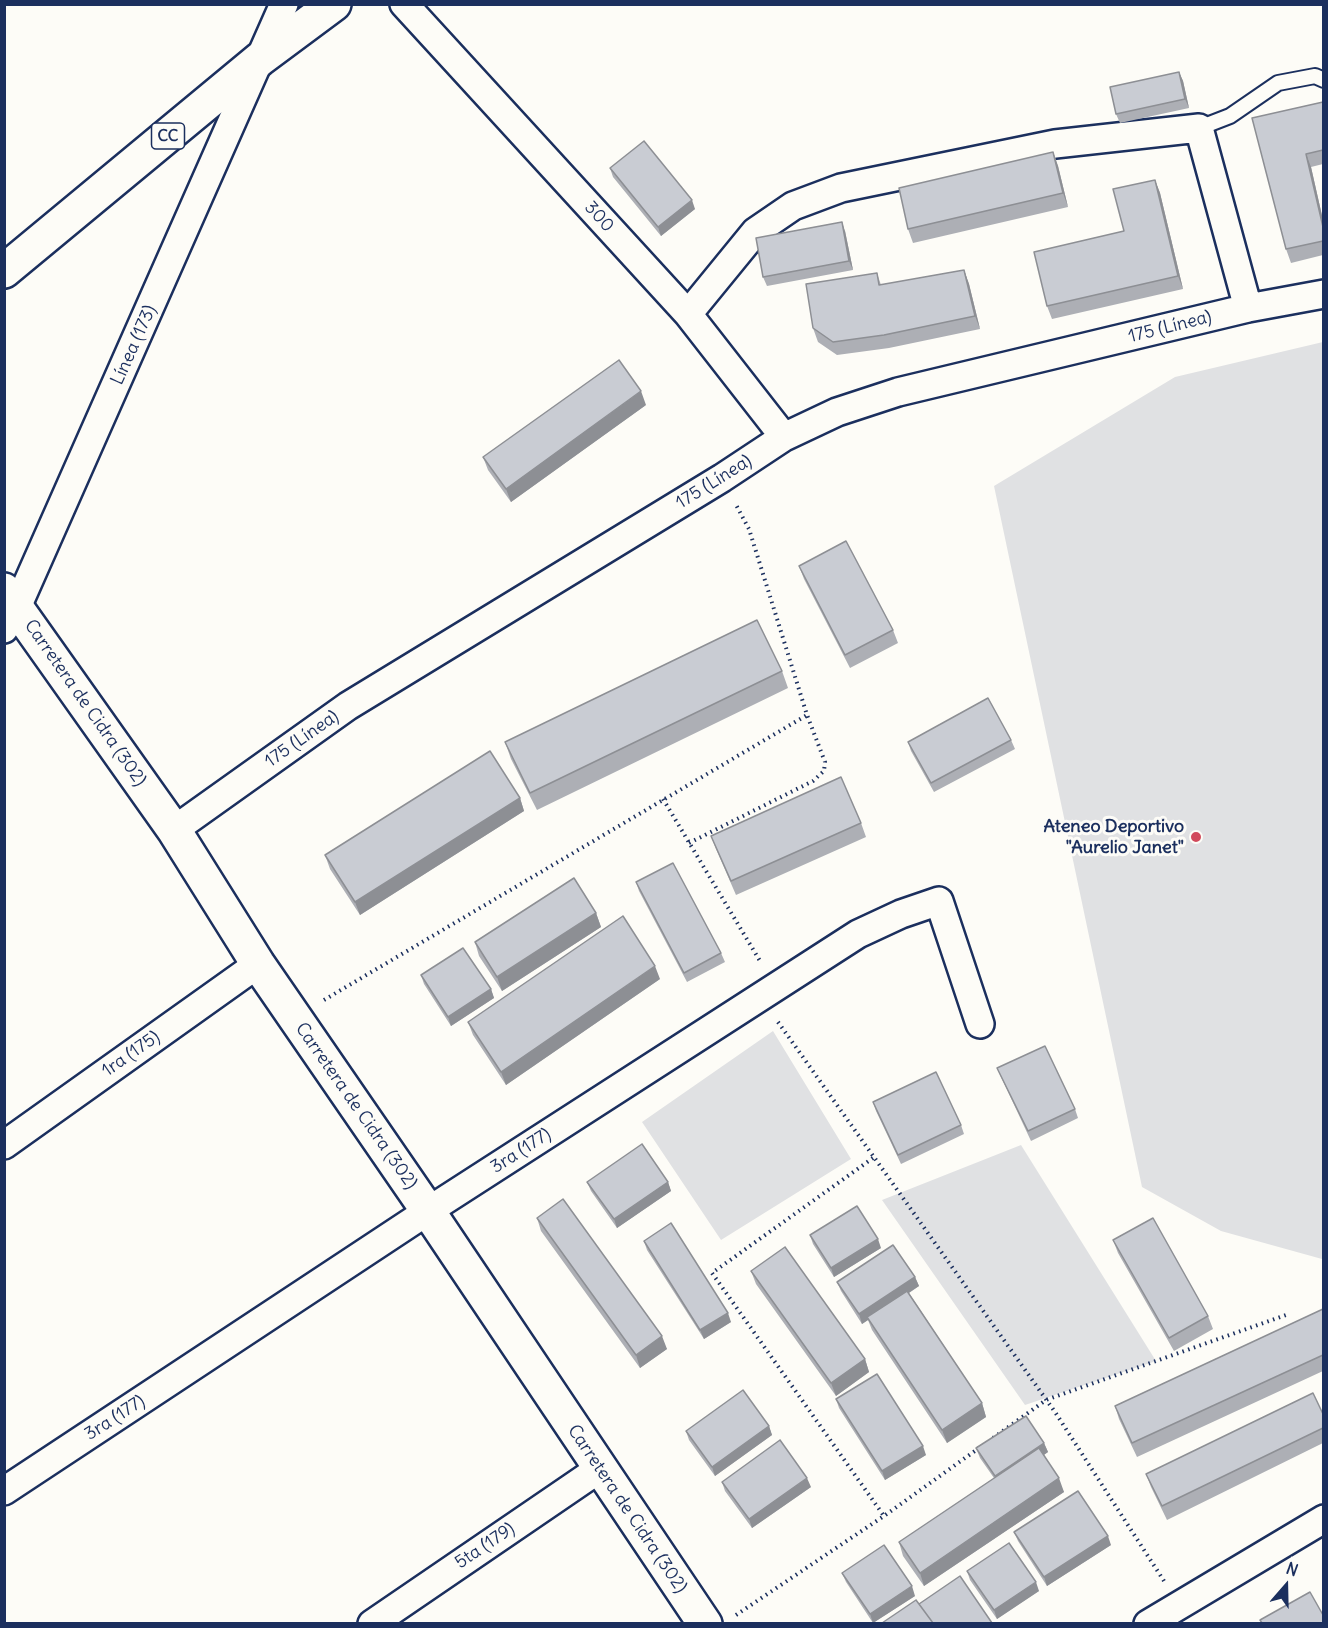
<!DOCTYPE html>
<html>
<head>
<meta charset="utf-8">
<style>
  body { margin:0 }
  #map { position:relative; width:1328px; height:1628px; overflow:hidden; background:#fdfcf7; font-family:Delius,sans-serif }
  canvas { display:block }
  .frame { position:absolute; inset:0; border:6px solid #1b2f5e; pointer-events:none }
  .north { position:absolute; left:1256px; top:1556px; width:60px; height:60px; -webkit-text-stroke:4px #fdfcf7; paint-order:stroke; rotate:20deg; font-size:16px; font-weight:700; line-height:24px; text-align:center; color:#1b2f5e }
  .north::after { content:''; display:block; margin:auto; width:21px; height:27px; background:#1b2f5e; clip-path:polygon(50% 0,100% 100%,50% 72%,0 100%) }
</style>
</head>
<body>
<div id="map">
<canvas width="1328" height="1628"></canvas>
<div class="frame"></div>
<div class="north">N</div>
</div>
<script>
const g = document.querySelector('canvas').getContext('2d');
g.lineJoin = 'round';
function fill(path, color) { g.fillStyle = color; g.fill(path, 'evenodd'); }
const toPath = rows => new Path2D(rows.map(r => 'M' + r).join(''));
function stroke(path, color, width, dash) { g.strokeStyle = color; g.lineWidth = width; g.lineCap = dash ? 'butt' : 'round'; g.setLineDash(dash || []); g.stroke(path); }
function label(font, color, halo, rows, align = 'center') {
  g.font = font + ' Delius,sans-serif'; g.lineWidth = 6; g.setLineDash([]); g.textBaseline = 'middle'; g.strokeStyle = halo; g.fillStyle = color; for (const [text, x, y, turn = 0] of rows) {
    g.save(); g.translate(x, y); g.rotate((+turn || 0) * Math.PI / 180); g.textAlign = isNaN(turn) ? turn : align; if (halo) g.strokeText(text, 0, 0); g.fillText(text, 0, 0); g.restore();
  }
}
fill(toPath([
  [1323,342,1324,1259,1322,1259,1221,1231,1142,1187,994,486,1175,377],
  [773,1031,851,1159,721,1240,642,1122],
  [1021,1145,1156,1361,1025,1405,882,1200]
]), '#e0e1e3');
const lane = toPath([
  [1199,128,1230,116,1278,83,1315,76,1324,80]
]);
const street = toPath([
  [404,4,688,314,784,437],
  [688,314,755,232,793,206,841,188,1055,144,1199,128,1248,308],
  [4,629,17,607,284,4],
  [174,830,348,706,722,478,784,437,837,412,898,392,1248,308,1324,294],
  [4,1145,258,964],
  [4,1491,428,1211,858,934,901,914,939,901,980,1024],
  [372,1624,599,1469],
  [1148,1624,1324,1519]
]);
const secondary = toPath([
  [4,590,174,830,258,964,428,1211,705,1624]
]);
const primary = toPath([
  [4,271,260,59,334,4]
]);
stroke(lane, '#1b2f5e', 18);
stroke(street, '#1b2f5e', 32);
stroke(secondary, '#1b2f5e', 38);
stroke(primary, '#1b2f5e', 38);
stroke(toPath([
  [663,799,760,961],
  [689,843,813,781,824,771,825,762,807,715,749,529,735,503],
  [324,1000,807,715],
  [778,1022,1055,1412,1164,1581],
  [873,1158,712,1273,884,1516],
  [993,1438,1046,1400,1286,1315],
  [736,1615,884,1516,979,1448]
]), '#1b2f5e', 4, [1.5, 4.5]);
stroke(lane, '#fdfcf7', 14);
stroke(street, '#fdfcf7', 27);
stroke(secondary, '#fdfcf7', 33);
stroke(primary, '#fdfcf7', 33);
fill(toPath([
  [1179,72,1183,81,1189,108,1120,123,1116,114],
  [1323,102,1323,164,1311,167,1323,220,1323,255,1291,263,1286,249,1252,118],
  [1053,152,1058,166,1068,207,913,243,908,229],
  [610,168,695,209,661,236,613,177],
  [1155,180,1160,193,1183,289,1052,319,1047,306,1124,231],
  [845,231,853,270,767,286,763,277],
  [964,270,969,284,980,329,889,348,837,355,818,342,813,328,877,273,881,285],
  [646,405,511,502,488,470,483,457],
  [799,566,893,630,898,643,850,668,804,579],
  [782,671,788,688,537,810,511,759,505,742],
  [1011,740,1015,749,934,792,911,751,908,742],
  [520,798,524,811,360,915,330,869,325,855],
  [861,823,866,837,736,895,716,849,711,836],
  [636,882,721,953,725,962,687,982,639,891],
  [596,913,601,927,502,991,479,956,475,942],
  [421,975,491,989,494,998,451,1026,424,984],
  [660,979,506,1085,473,1035,468,1022],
  [997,1068,1075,1109,1078,1118,1031,1141,1001,1077],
  [873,1102,961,1125,964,1134,901,1164,876,1111],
  [587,1182,668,1182,671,1191,617,1228,591,1191],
  [537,1218,667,1349,640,1368,541,1231],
  [810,1235,881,1248,834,1277,813,1244],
  [1113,1240,1208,1316,1213,1329,1174,1351,1118,1253],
  [644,1241,731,1322,704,1339,647,1250],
  [751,1271,865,1359,869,1372,836,1396,756,1284],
  [915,1277,919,1286,909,1293,982,1403,986,1417,947,1443,872,1330,868,1320,862,1324,841,1291,837,1282],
  [1323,1309,1323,1371,1137,1457,1119,1419,1115,1406],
  [836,1399,926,1455,885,1480,839,1408],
  [1323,1414,1323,1443,1167,1520,1151,1487,1146,1474],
  [769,1426,772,1435,715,1476,689,1440,686,1431],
  [1044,1443,1048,1452,1044,1455,1064,1492,924,1586,903,1556,899,1542,994,1478,980,1458,976,1448],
  [722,1482,811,1487,752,1528,725,1491],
  [1014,1532,1111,1545,1047,1586,1018,1541],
  [967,1571,1039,1591,997,1619,970,1580],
  [842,1573,915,1596,873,1623,846,1582]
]), '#adafb5');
fill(toPath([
  [1179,72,1183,81,1189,108,1185,99],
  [1053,152,1058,166,1068,207,1063,193],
  [1306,154,1311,167,1323,220,1323,227],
  [1155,180,1160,193,1183,289,1178,276],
  [692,200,695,209,661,236,658,227],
  [842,222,845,231,853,270,849,261],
  [964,270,969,284,980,329,975,316],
  [641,391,646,405,511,502,506,489],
  [520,798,524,811,360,915,355,902],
  [596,913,601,927,502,991,497,977],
  [655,966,660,979,506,1085,501,1072],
  [491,989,494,998,451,1026,448,1017],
  [668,1182,671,1191,617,1228,614,1219],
  [878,1239,881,1248,834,1277,831,1268],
  [915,1277,919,1286,868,1320,867,1317,868,1320,862,1324,859,1314],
  [728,1313,731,1322,704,1339,700,1330],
  [662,1336,667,1349,640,1368,636,1355],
  [865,1359,869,1372,836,1396,831,1383],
  [982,1403,986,1417,947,1443,942,1430],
  [769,1426,772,1435,715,1476,712,1467],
  [1044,1443,1048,1452,999,1485,995,1476],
  [923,1446,926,1455,885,1480,882,1471],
  [807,1478,811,1487,752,1528,749,1519],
  [1059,1478,1064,1492,924,1586,920,1573],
  [1108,1536,1111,1545,1047,1586,1044,1577],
  [1036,1582,1039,1591,997,1619,994,1610],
  [912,1586,915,1596,873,1623,870,1614]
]), '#8d8f94');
const building = toPath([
  [1179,72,1185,99,1116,114,1110,87,1179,72],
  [1323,102,1323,150,1306,154,1323,227,1323,241,1286,249,1252,118,1323,102],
  [644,141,692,200,658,227,610,168,644,141],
  [1053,152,1063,193,908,229,899,188,1053,152],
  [1155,180,1178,276,1047,306,1034,252,1124,231,1113,189,1155,180],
  [842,222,849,261,763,277,756,238,842,222],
  [964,270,975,316,884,335,833,342,813,328,806,284,877,273,879,285,964,270],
  [619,360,641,391,506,489,483,457,619,360],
  [846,541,893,630,845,655,799,566,846,541],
  [757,620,782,671,530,793,505,742,757,620],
  [988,698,1011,740,931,783,908,742,988,698],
  [490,751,520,798,355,902,325,855,490,751],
  [841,777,861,823,731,881,711,836,841,777],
  [673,863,721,953,684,973,636,882,673,863],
  [574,878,596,913,497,977,475,942,574,878],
  [623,916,655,966,501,1072,468,1022,623,916],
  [463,948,491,989,448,1017,421,975,463,948],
  [1045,1046,1075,1109,1028,1131,997,1068,1045,1046],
  [936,1072,961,1125,898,1155,873,1102,936,1072],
  [642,1144,668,1182,614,1219,587,1182,642,1144],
  [563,1199,662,1336,636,1355,537,1218,563,1199],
  [857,1206,878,1239,831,1268,810,1235,857,1206],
  [1153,1218,1208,1316,1169,1338,1113,1240,1153,1218],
  [671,1223,728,1313,700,1330,644,1241,671,1223],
  [893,1245,915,1277,859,1314,837,1282,893,1245],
  [785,1247,865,1359,831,1383,751,1271,785,1247],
  [907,1291,982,1403,942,1430,867,1317,907,1291],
  [1323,1309,1323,1355,1132,1443,1115,1406,1323,1309],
  [877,1374,923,1446,882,1471,836,1399,877,1374],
  [743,1390,769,1426,712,1467,686,1431,743,1390],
  [1313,1393,1323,1414,1323,1428,1162,1506,1146,1474,1313,1393],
  [1026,1416,1044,1443,995,1476,976,1448,1026,1416],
  [780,1440,807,1478,749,1519,722,1482,780,1440],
  [1039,1448,1059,1478,920,1573,899,1542,1039,1448],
  [1078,1491,1108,1536,1044,1577,1014,1532,1078,1491],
  [1009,1543,1036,1582,994,1610,967,1571,1009,1543],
  [884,1545,912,1586,870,1614,842,1573,884,1545],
  [960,1576,992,1623,933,1623,919,1604,960,1576],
  [1310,1592,1323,1615,1323,1623,1262,1623,1260,1620,1310,1592],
  [916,1600,933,1623,882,1623,916,1600]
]);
fill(building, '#c9ccd3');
stroke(building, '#8d8f94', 1.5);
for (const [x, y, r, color] of [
  [1196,837,6,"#d1495b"]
]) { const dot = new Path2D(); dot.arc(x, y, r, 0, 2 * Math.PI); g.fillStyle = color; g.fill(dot); stroke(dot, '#fdfcf7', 2); }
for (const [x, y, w] of [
  [168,136,33]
]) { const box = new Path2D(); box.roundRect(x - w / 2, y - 13, w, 26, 4.5); g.fillStyle = '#fdfcf7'; g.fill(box); stroke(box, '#1b2f5e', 1.5); }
label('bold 16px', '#1b2f5e', null, [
  ["CC",168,136]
]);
label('18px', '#1b2f5e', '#fdfcf7', [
  ["300",599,217,48],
  ["175 (Línea)",1170,327,-14],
  ["Línea (173)",134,345,-66],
  ["175 (Línea)",714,482,-32],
  ["Carretera de Cidra (302)",85,703,55],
  ["175 (Línea)",302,739,-35],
  ["1ra (175)",131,1054,-35],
  ["Carretera de Cidra (302)",356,1106,55],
  ["3ra (177)",521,1151,-33],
  ["3ra (177)",115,1418,-33],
  ["Carretera de Cidra (302)",627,1509,56],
  ["5ta (179)",485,1546,-34]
]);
label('bold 18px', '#1b2f5e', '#fdfcf7', [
  ["Ateneo Deportivo",1184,827],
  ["\"Aurelio Janet\"",1184,848]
], 'right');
</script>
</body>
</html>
